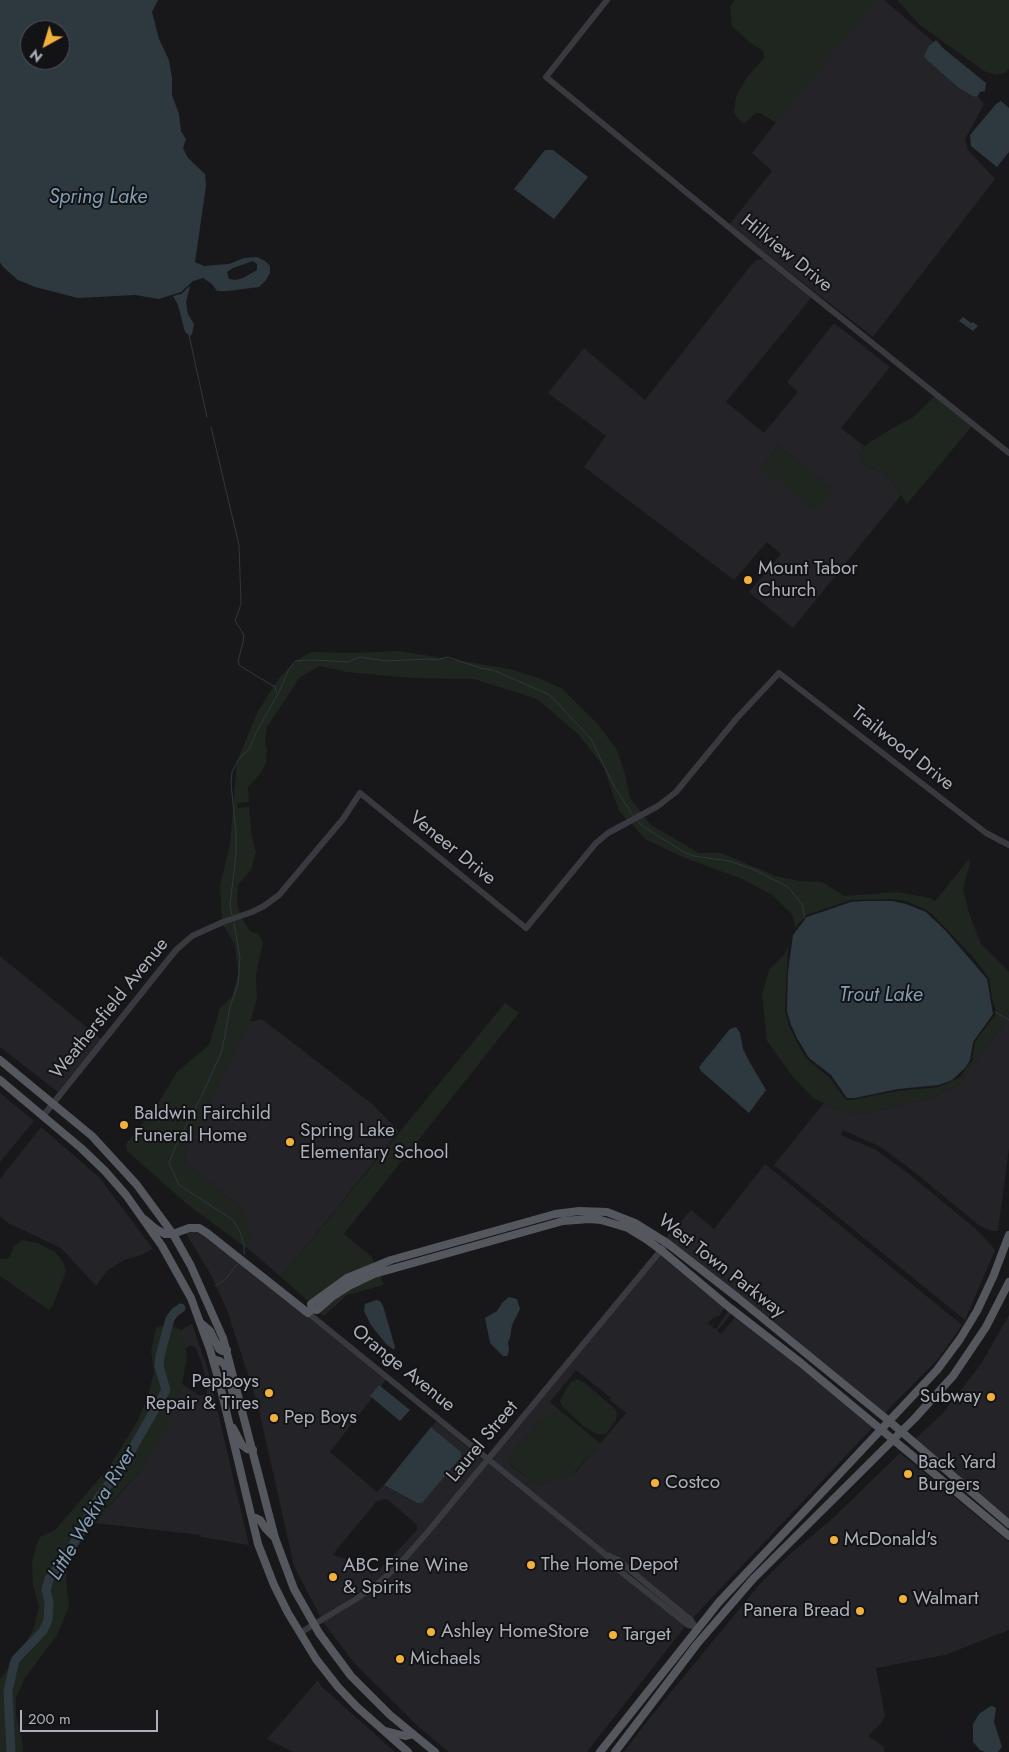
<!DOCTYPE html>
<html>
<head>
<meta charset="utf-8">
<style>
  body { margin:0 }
  #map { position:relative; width:1009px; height:1752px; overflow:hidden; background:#18181b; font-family:Jost,sans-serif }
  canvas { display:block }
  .north { position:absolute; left:20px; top:20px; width:50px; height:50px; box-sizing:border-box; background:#131316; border:1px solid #505258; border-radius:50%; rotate:219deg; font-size:14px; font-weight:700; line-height:20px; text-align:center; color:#abb0ba }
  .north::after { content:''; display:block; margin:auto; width:18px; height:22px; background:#f1b13a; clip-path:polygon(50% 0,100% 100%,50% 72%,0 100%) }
  .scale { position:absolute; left:20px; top:1710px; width:138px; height:22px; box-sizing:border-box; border:2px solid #abb0ba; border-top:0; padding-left:6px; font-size:15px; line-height:18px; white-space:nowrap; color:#abb0ba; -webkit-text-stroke:4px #131316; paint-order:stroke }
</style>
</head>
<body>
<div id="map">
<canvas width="1009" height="1752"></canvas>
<div class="north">N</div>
<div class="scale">200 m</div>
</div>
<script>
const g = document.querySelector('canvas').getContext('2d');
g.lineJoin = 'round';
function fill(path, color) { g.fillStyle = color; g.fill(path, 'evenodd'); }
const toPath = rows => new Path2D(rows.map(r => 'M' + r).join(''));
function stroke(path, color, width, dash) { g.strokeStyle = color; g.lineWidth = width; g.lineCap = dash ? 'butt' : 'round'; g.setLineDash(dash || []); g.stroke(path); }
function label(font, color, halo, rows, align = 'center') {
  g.font = font + ' Jost,sans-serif'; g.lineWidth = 4; g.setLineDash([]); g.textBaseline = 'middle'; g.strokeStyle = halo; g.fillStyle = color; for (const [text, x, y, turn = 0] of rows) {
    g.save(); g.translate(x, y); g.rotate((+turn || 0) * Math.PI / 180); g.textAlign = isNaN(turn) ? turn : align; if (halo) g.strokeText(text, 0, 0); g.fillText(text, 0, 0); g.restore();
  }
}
fill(toPath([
  [872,0,884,0,936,44,984,104,965,139,968,150,995,179,873,337,729,225,772,171,752,153],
  [764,259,812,297,726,402,764,433,798,392,787,382,834,323,890,367,841,428,864,446,858,459,869,467,881,472,893,483,901,495,793,628,749,592,781,554,767,542,734,580,584,467,606,436,548,393,584,348,645,400,752,264,757,260],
  [777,444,815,475,831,488,761,468,774,451],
  [0,956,101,1039,58,1092,0,1047],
  [1009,1012,1009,1148,998,1231,992,1231,980,1226,912,1170,879,1146,843,1130,841,1135,876,1150,909,1174,977,1230,992,1246,995,1250,965,1320,774,1165,824,1103,839,1110,865,1114,931,1098,958,1085,1005,1022],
  [262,1019,372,1104,399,1131,281,1277,245,1246,251,1240,242,1208,186,1164,184,1152,250,1022],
  [0,1093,34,1121,0,1162],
  [41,1127,100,1178,153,1249,141,1255,124,1260,107,1271,96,1286,61,1248,8,1223,0,1216,0,1179],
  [765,1164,962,1325,938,1359,884,1414,665,1239,691,1210,714,1229],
  [198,1231,306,1315,386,1380,330,1452,377,1492,384,1485,416,1503,461,1452,431,1427,436,1421,484,1461,396,1564,374,1583,321,1618,294,1566,258,1406,227,1310,211,1275,185,1232],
  [387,1499,417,1525,417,1530,387,1562,379,1569,336,1556,333,1554,377,1501],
  [661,1254,725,1307,719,1316,714,1317,708,1323,711,1326,715,1322,712,1327,716,1329,729,1310,732,1313,717,1331,721,1334,736,1316,874,1426,691,1620,491,1459],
  [576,1370,611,1398,610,1400,626,1413,576,1472,537,1485,511,1466,509,1457,539,1421,556,1413,557,1408,550,1402],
  [1009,1315,1009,1520,914,1440,943,1413,981,1364],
  [192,1324,208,1370,249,1545,201,1537,201,1535,95,1523,144,1466,181,1392,182,1384,200,1396,206,1394,208,1386,202,1364,195,1347,191,1345,185,1348,181,1330],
  [900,1453,1009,1542,1009,1630,945,1655,876,1668,885,1716,881,1723,868,1736,884,1747,884,1752,624,1752,648,1720,759,1585,791,1553,831,1520],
  [488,1463,687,1624,587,1752,449,1752,421,1729,355,1664,323,1622,377,1587],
  [318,1680,321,1686,395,1752,293,1752,267,1739]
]), '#242428');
fill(toPath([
  [735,0,877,0,776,123,760,113,755,113,746,122,742,123,734,113,736,97,747,77,764,58,763,51,749,42,732,26,730,7],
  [897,0,1009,0,1009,69,1005,73,995,75,984,71,920,25],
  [935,396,972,426,907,504,893,483,881,472,869,467,858,459,864,446,891,429,912,418],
  [777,444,831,488,830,497,816,511,761,468,774,451],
  [399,651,510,669,538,678,561,688,597,723,617,750,625,774,630,798,641,812,627,820,619,811,603,766,578,734,537,699,474,679,412,678,347,672,320,666,300,677,275,715,267,727,265,739,267,750,266,763,260,774,248,787,249,802,237,803,238,808,249,807,251,832,256,852,251,870,238,885,237,903,240,914,222,920,220,886,230,844,237,761,258,711,279,678,297,660,311,652,353,653],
  [644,816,651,825,699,853,721,853,776,876,800,881,822,882,844,896,897,892,930,898,935,901,969,859,970,863,963,889,969,913,981,944,1009,972,1009,1012,1005,1022,958,1085,931,1098,865,1114,839,1110,813,1098,794,1078,767,1041,762,994,769,970,784,955,788,947,785,1011,789,1026,802,1052,807,1059,829,1077,843,1096,846,1100,851,1100,898,1091,939,1087,960,1077,972,1061,975,1042,996,1014,996,1011,992,998,989,978,973,957,935,917,927,910,906,901,894,899,851,900,806,915,795,928,793,915,772,895,742,879,682,857,645,839,631,823],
  [242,918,250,931,258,934,263,942,256,975,257,998,250,1022,232,1059,184,1152,186,1164,242,1208,249,1224,251,1240,245,1247,188,1205,127,1151,126,1144,157,1105,177,1072,209,1045,220,1008,232,997,238,974,235,945,223,925],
  [505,1003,519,1013,344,1234,372,1257,374,1263,310,1303,281,1277],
  [22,1240,37,1243,55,1252,63,1262,66,1272,53,1305,49,1310,0,1276,0,1259,9,1258,14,1246],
  [380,1275,384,1285,347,1295,324,1316,319,1312,350,1288],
  [168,1324,181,1330,187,1355,181,1392,166,1428,144,1466,120,1493,68,1557,66,1582,69,1607,57,1635,25,1678,16,1698,16,1715,22,1740,23,1752,0,1752,0,1679,18,1656,33,1630,39,1607,33,1585,32,1563,36,1546,40,1537,55,1530,110,1466,138,1420,148,1396,154,1372,151,1351,156,1328],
  [577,1379,585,1383,615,1409,617,1413,616,1420,606,1434,597,1434,583,1426,562,1406,560,1401,565,1391,570,1383],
  [557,1408,600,1443,599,1445,572,1475,537,1485,507,1462,509,1457,539,1421,547,1414,553,1415]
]), '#1e261f');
fill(toPath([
  [0,0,158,0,152,12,159,39,169,60,172,78,172,95,179,114,181,131,186,139,183,148,188,158,205,174,206,186,195,262,204,266,215,265,229,264,244,258,257,257,265,261,270,266,270,273,266,280,259,287,228,291,217,291,212,284,203,278,193,281,181,292,159,299,135,295,78,298,35,287,18,280,3,267,0,262],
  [30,30,60,30,60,60,30,60],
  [253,261,257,264,257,270,243,278,236,280,229,279,227,272,233,268],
  [936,40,943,48,986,83,985,91,980,92,977,97,973,96,959,88,926,59,924,56,929,46],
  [1001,101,1009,108,1009,152,997,167,971,146,970,135,996,104],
  [545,150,553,150,588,177,554,219,514,189],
  [190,286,186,302,188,314,194,324,192,334,190,336,185,332,178,305,173,296,181,294],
  [963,317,971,323,973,322,978,326,973,331,959,321],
  [864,901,893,901,906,904,926,912,945,930,987,979,993,1014,973,1042,970,1060,966,1067,952,1080,939,1085,898,1089,855,1098,847,1098,831,1075,809,1058,797,1038,791,1025,787,1011,788,972,793,935,807,917,851,902],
  [736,1027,740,1033,743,1049,749,1061,766,1090,749,1113,701,1071,699,1067,730,1029],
  [509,1297,517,1299,520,1309,512,1325,510,1338,508,1342,509,1350,507,1356,503,1356,490,1343,485,1318,497,1311,503,1302],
  [376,1300,380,1301,383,1306,395,1347,394,1350,386,1344,371,1325,364,1311,365,1304],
  [379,1385,410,1410,400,1421,370,1396],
  [431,1427,461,1452,461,1457,422,1503,417,1503,384,1485],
  [992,1706,996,1708,994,1722,1002,1747,998,1752,985,1752,980,1750,973,1742,973,1724,979,1714,989,1707]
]), '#2e383f');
stroke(toPath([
  [189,335,207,417],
  [211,427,239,545,241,604,235,621,244,635,243,642,238,662,240,666,275,687,277,693],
  [637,820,641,825,682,851,694,856,729,861,755,870,788,887,802,904,805,919],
  [232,915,230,904,236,855,236,832,231,784,232,772,239,759,249,749,257,731,279,692,288,671,295,661,313,660,348,662,360,657,386,661,427,659,436,660,448,657,480,668,493,670,550,695,591,739,614,786,634,817],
  [234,923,240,958,238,984,230,1007,222,1051,203,1093,176,1145,169,1163,179,1185,233,1220,240,1232,244,1244,244,1254],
  [995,1012,1009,1020],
  [215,1286,225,1280,237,1264]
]), '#2e383f', 1);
stroke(toPath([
  [11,1752,8,1691,14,1664,16,1659,43,1631,48,1620,49,1602,46,1590,49,1579,72,1547,99,1497,123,1465,166,1390,159,1366,160,1356,170,1319,175,1312,181,1308]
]), '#2e383f', 9);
stroke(toPath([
  [607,0,546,77,759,252,1009,453],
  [43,1116,176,950,192,936,223,922,252,912,264,906,279,895,343,819,360,793,526,928,596,843,608,833,658,806,676,792,737,718,779,673,986,833,1009,845],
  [308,1313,606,1555,615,1567,688,1625,693,1626],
  [607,1555,618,1560,648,1585,691,1620,695,1627],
  [300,1633,356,1599,376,1585,398,1566,431,1528,667,1243]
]), '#393a40', 6);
stroke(toPath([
  [0,1060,92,1136,137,1185,173,1234,191,1266,223,1338,275,1538,294,1589,319,1633,351,1676,390,1715,435,1752],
  [0,1080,81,1148,105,1171,126,1195,162,1246,191,1298,210,1350,219,1381,258,1544,274,1585,288,1613,316,1659,338,1687,357,1707,408,1752],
  [144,1219,156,1229,165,1234,173,1234,189,1228,199,1228,207,1233,308,1313,312,1309,317,1310,332,1297,349,1286,374,1274,563,1221,589,1219,601,1220,628,1228,646,1239,661,1250,730,1308,801,1363,1009,1536],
  [312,1309,311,1304,347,1278,391,1260,555,1214,579,1211,607,1212,635,1223,667,1243,738,1298,889,1421,1009,1524],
  [202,1324,210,1331,219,1349,222,1351,227,1350],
  [213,1359,220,1361,225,1365,233,1394,237,1398],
  [233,1428,242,1445,247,1449,253,1450],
  [252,1519,256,1518,260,1520,266,1529,275,1538],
  [386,1731,405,1736,413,1734],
  [600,1752,719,1602,937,1370,960,1339,977,1311,993,1277,1009,1235],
  [615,1752,697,1644,753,1579,915,1418,953,1376,986,1327,1009,1282]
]), '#55575f', 8);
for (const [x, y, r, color] of [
  [748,580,5,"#f1b13a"],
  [124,1125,5,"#f1b13a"],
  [290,1142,5,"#f1b13a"],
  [269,1393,5,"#f1b13a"],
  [991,1397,5,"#f1b13a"],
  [274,1418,5,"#f1b13a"],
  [908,1474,5,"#f1b13a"],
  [655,1483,5,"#f1b13a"],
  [834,1540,5,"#f1b13a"],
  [531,1565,5,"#f1b13a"],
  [333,1577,5,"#f1b13a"],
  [903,1599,5,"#f1b13a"],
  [860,1611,5,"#f1b13a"],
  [431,1632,5,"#f1b13a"],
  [613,1635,5,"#f1b13a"],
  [400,1659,5,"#f1b13a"]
]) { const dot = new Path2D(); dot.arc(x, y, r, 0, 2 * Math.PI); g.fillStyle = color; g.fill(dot); stroke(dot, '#131316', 2); }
label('19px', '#abb0ba', '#131316', [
  ["Hillview Drive",786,254,39],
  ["Trailwood Drive",902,749,38],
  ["Veneer Drive",452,849,39],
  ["Weathersfield Avenue",110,1009,-51],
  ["West Town Parkway",721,1267,38],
  ["Orange Avenue",403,1369,39],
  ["Laurel Street",483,1442,-50]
]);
label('19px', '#abb0ba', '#131316', [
  ["Mount Tabor",758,569],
  ["Church",758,591],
  ["Baldwin Fairchild",134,1114],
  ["Funeral Home",134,1136],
  ["Spring Lake",300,1131],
  ["Elementary School",300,1153],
  ["Pepboys",259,1382,"right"],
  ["Repair & Tires",259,1404,"right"],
  ["Subway",981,1397,"right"],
  ["Pep Boys",284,1418],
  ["Back Yard",918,1463],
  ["Burgers",918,1485],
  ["Costco",665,1483],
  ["McDonald's",844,1540],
  ["The Home Depot",541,1565],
  ["ABC Fine Wine",343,1566],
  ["& Spirits",343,1588],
  ["Walmart",913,1599],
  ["Panera Bread",850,1611,"right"],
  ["Ashley HomeStore",441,1632],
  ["Target",623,1635],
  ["Michaels",410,1659]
], 'left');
label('italic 20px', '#829eb5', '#131316', [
  ["Spring Lake",98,198],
  ["Trout Lake",881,996],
  ["Little Wekiva River",93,1514,-59]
]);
</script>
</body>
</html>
